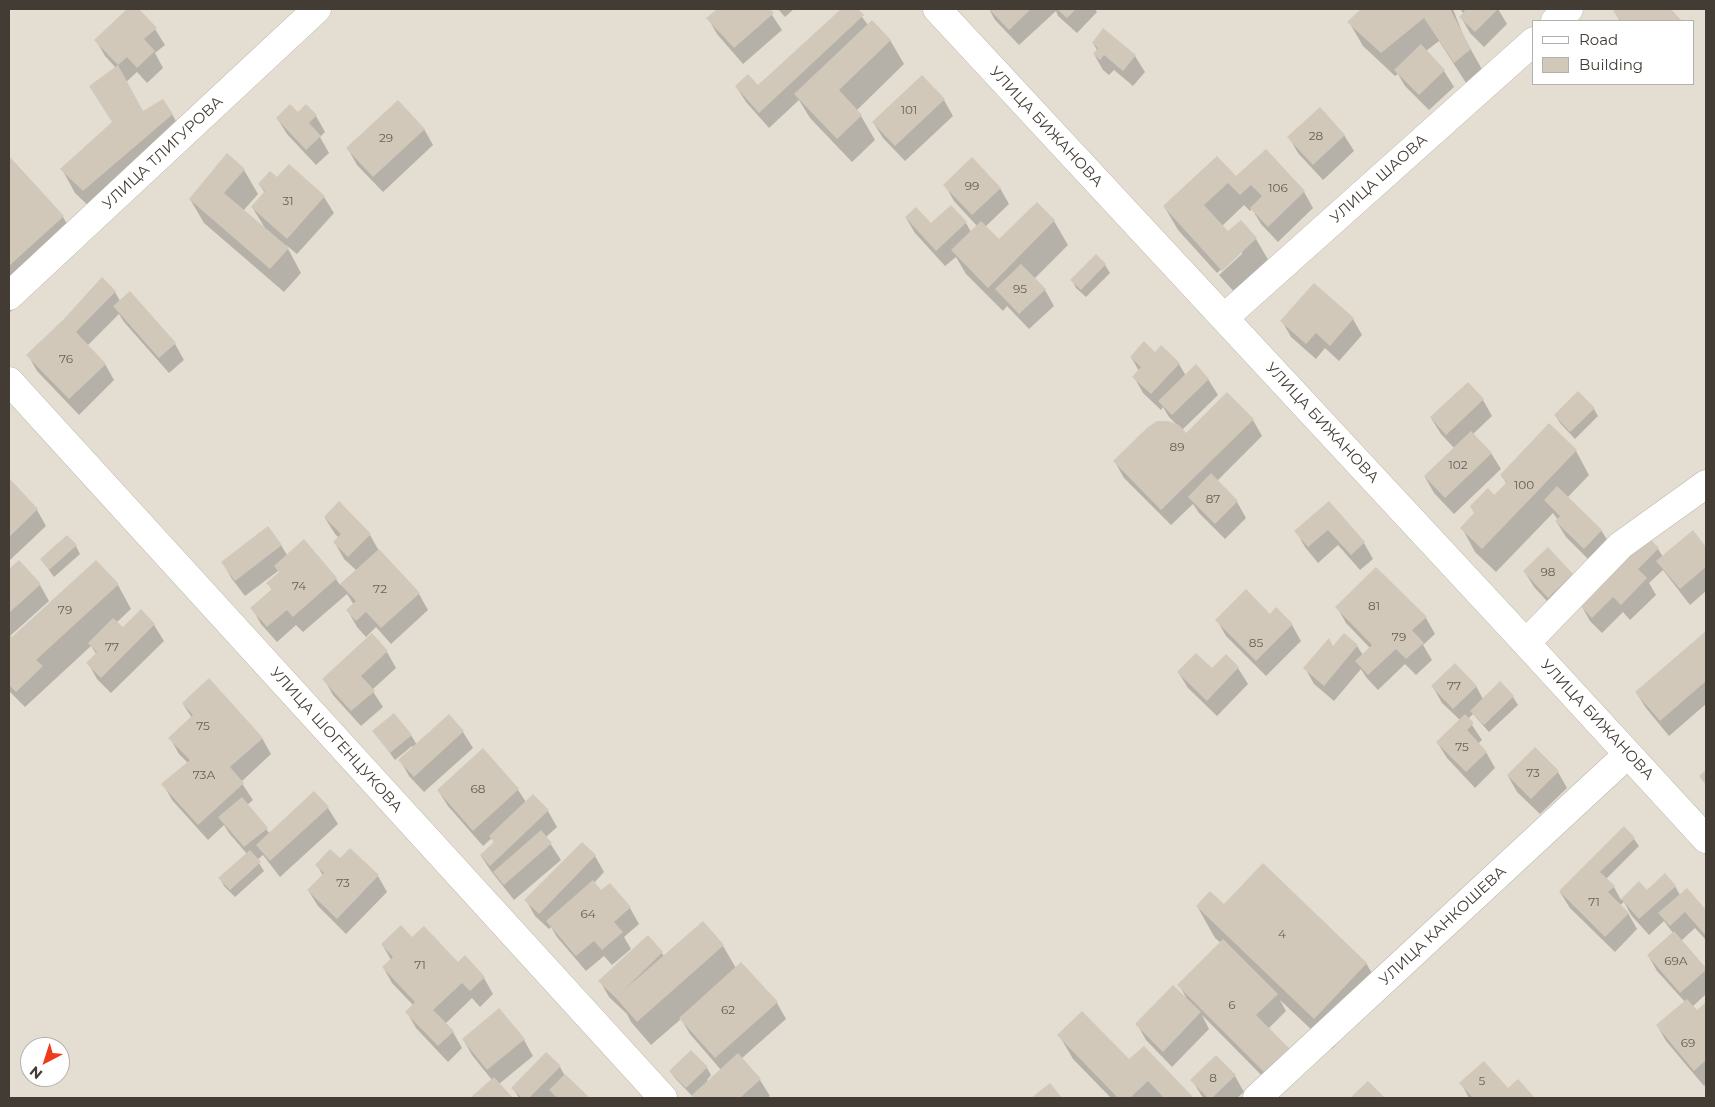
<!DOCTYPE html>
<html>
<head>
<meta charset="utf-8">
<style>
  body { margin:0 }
  #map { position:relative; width:1715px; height:1107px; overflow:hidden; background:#f1ede3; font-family:Montserrat,sans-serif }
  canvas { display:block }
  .frame { position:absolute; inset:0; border:10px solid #423c34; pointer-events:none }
  .legend { position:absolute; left:1532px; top:20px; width:162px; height:65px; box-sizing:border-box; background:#fff; border:1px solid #b3b1ae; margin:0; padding:6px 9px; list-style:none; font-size:15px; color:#423c34 }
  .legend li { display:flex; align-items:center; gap:10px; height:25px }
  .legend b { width:25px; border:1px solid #b3b1ae }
  .north { position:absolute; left:20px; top:1037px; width:50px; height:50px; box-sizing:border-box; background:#fff; border:1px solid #b3b1ae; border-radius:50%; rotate:220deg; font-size:14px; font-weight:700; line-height:20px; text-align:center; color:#423c34 }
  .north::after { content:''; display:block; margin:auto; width:18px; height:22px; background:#ef3b1c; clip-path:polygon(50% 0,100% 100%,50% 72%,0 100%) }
</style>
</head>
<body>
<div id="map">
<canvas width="1715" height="1107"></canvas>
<div class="frame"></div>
<ul class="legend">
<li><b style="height:6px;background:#fff"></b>Road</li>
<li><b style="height:14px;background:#d2c8b9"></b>Building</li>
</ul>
<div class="north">N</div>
</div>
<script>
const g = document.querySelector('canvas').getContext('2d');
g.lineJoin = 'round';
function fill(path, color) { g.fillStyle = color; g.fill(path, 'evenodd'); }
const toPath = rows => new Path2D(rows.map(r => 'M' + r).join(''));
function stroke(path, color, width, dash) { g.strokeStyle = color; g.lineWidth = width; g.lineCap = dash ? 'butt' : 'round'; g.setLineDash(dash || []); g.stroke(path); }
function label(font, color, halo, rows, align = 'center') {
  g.font = font + ' Montserrat,sans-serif'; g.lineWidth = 5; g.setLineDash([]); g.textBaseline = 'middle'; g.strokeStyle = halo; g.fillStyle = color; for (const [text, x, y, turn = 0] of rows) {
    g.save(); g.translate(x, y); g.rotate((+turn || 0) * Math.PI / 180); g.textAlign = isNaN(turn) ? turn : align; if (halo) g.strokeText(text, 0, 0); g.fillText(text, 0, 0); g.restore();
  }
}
fill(toPath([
  [9,9,1706,9,1706,1098,9,1098],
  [1534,21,1694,21,1694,84,1534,84],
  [30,1047,60,1047,60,1077,30,1077]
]), '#e4ded2');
fill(toPath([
  [129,9,137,9,155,29,165,45,155,53,163,68,147,83,137,72,126,82,143,112,172,114,185,138,97,214,75,193,62,169,113,123,116,68,105,56,96,40],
  [718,9,768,9,782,30,743,64,717,34,708,18],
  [778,9,794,9,785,17],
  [843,9,856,9,868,25,890,40,904,64,856,111,861,116,875,140,852,162,810,118,799,100,769,128,746,102,736,86,758,87],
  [989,9,1095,9,1097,12,1077,33,1058,16,1056,11,1019,45,995,20],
  [1363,9,1453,9,1464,37,1484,73,1468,86,1439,41,1426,51,1444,71,1454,87,1429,110,1405,86,1398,74,1395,76,1363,46,1349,22],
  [1460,9,1498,9,1507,24,1484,47,1470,33,1461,17,1464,14],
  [1618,9,1670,9,1680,21,1620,21,1614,11],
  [1104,30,1135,56,1145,72,1133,86,1114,70,1109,75,1103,70,1094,54,1097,50,1093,43],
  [944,100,953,116,905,161,883,138,873,122],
  [306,105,316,116,325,132,320,137,329,153,316,165,287,134,277,118,298,114],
  [424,129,433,145,383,192,357,165,348,149],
  [1344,135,1354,151,1323,180,1298,153,1289,137],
  [1266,151,1304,192,1313,208,1278,242,1261,224,1252,209,1250,211,1244,205,1222,226,1228,233,1241,222,1256,239,1270,263,1236,294,1219,275,1242,254,1242,251,1217,273,1178,230,1164,206,1236,178],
  [9,158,63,217,81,248,9,313],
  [289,165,324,197,334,213,297,254,286,245,301,273,284,292,204,223,190,199,244,170,258,194,243,211,265,228,252,207,265,193,259,184,277,178],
  [945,185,1000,188,1009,204,985,227,999,241,1037,203,1054,221,1068,245,1034,279,1045,290,1054,306,1029,329,1007,306,1003,311,966,274,956,257,945,266,915,233,906,218,931,225,951,206,966,223,971,232,977,226,954,201],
  [1096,256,1105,265,1110,273,1086,297,1076,288,1072,280],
  [102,279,115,292,120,301,175,344,184,360,169,373,124,322,119,314,87,346,105,364,114,380,79,415,37,371,28,355,64,320],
  [1314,285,1353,319,1362,335,1339,361,1325,348,1316,359,1291,337,1282,321],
  [1161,347,1179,364,1186,376,1208,379,1218,395,1182,430,1186,434,1253,420,1262,436,1217,481,1237,502,1246,518,1225,539,1199,513,1193,504,1171,525,1124,478,1115,462,1178,426,1169,417,1163,407,1161,410,1143,393,1134,377,1139,371,1131,357,1155,354],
  [1483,400,1492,416,1473,434,1491,453,1501,469,1454,514,1434,493,1425,477,1455,449,1441,434,1431,418],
  [1594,409,1598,416,1575,439,1560,423,1555,415],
  [1576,451,1589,475,1567,498,1601,530,1611,546,1593,564,1566,537,1556,521,1558,520,1553,513,1496,572,1475,552,1462,528,1507,484,1501,475],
  [9,480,37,510,46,526,9,561],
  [1329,503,1364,543,1373,559,1360,570,1338,545,1318,563,1305,547,1296,531],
  [325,518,370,535,379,551,419,594,428,610,391,644,376,627,366,637,357,627,348,611,354,605,347,594,303,632,296,625,277,642,261,624,252,608,272,590,268,583,283,570,282,568,245,596,232,579,223,563,281,545,287,555,304,541,336,579,340,585,356,570,344,559,335,543,339,538,335,534],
  [1693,532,1706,548,1706,591,1690,605,1663,570,1649,583,1656,595,1630,620,1623,612,1602,633,1590,621,1581,605,1647,538,1658,549,1663,557],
  [76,546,80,554,54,577,41,559],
  [1548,549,1572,575,1582,591,1558,613,1534,587,1524,571],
  [19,562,40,585,49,601,10,636,12,638,118,585,131,609,116,623,123,629,141,611,154,625,164,641,111,693,97,679,88,663,97,655,91,646,25,707,9,691,9,571],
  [1337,607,1426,618,1435,634,1423,645,1432,660,1416,675,1405,664,1378,690,1366,677,1361,669,1334,701,1314,684,1305,668,1333,648,1344,635,1357,646,1363,655,1370,648,1346,623],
  [1270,615,1292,625,1301,641,1266,676,1226,636,1217,620],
  [1706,633,1706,704,1669,736,1646,708,1636,692],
  [387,652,396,668,372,690,383,707,361,726,333,695,324,679],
  [1226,656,1238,668,1248,684,1217,716,1188,688,1178,672,1212,670],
  [1500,683,1513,697,1518,705,1489,732,1473,714,1468,719,1482,740,1478,744,1486,752,1495,768,1475,788,1447,758,1437,742,1460,720,1442,703,1433,687,1476,686,1483,699],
  [183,704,262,738,271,754,241,782,253,800,247,805,270,834,314,793,328,808,338,824,280,877,263,855,257,860,264,871,235,897,224,886,220,878,247,854,229,833,224,825,208,840,172,800,163,784,188,763,179,754,170,738,192,718],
  [448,716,463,732,473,748,424,792,409,776,400,760,414,748,412,746,395,760,374,731,411,735,417,745],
  [482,750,518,790,526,802,548,811,557,827,546,837,561,860,514,900,491,871,481,856,494,843,492,838,483,846,448,806,438,790],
  [1558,772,1567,788,1540,814,1517,792,1508,776],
  [1624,828,1634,839,1639,846,1606,879,1614,887,1621,900,1639,883,1647,891,1675,886,1680,895,1687,890,1706,912,1706,940,1695,928,1681,941,1706,970,1706,994,1692,1007,1697,1012,1706,1004,1706,1084,1704,1086,1666,1041,1657,1025,1685,1002,1657,971,1648,955,1673,933,1664,921,1649,935,1631,915,1624,902,1620,905,1628,913,1637,929,1615,952,1570,908,1560,892],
  [582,843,595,856,604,872,594,883,601,892,630,908,639,924,624,937,631,949,612,965,604,956,586,971,557,937,551,927,549,929,535,916,526,900],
  [317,865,378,876,387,892,346,934,318,906,308,890,323,876],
  [1197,906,1224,906,1366,963,1384,994,1332,1049,1280,1000,1286,1011,1268,1029,1275,1089,1202,1015,1209,1029,1172,1067,1146,1040,1137,1024,1187,999,1179,985,1221,943,1215,938],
  [703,923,723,946,736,968,777,1003,786,1019,741,1059,760,1080,770,1096,767,1098,694,1098,675,1078,670,1071,707,1068,711,1075,707,1080,708,1082,721,1070,690,1034,681,1019,651,1045,631,1022,627,1014,609,997,600,981,648,937,665,957],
  [412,939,458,964,465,957,484,978,493,994,480,1007,472,998,445,1024,453,1032,462,1048,448,1062,416,1028,407,1012,413,1005,392,983,383,967,391,960,382,944],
  [1059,1035,1129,1061,1143,1048,1192,1098,1111,1098,1073,1059],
  [463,1039,524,1040,533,1056,499,1084,511,1098,472,1098,492,1080,472,1055],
  [560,1067,565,1076,588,1098,519,1098,513,1088],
  [1235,1076,1244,1092,1237,1098,1203,1098,1192,1080],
  [1518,1081,1534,1098,1469,1098,1461,1083,1508,1090]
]), '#0003');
fill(toPath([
  [127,9,139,9,157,28,144,39,155,51,137,68,127,57,118,65,94,40],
  [717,9,770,9,774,13,734,48,706,18],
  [841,9,858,9,864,15,759,113,735,86,748,74,758,85],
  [989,9,1031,9,1009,30],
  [1057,9,1076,9,1067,18],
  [1361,9,1450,9,1471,49,1454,63,1424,18,1381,53,1347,22],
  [1463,9,1498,9,1475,32,1459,17,1465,11],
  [1616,9,1671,9,1682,21,1621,21,1613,11],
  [872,20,891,40,839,90,862,115,837,139,794,94],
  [1103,28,1136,55,1123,71,1104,55,1100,60,1093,54,1098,48,1092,43],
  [1421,44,1445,70,1419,95,1394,70],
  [118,65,143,111,163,99,173,114,83,191,60,169,112,122,89,86],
  [922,75,945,99,895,146,872,122],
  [398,100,425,129,373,177,346,148],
  [290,104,298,112,306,104,317,115,309,123,321,136,306,150,276,118],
  [1320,107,1345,135,1313,165,1287,137],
  [1266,149,1305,191,1268,227,1250,208,1262,196,1251,185,1240,195,1228,183,1204,205,1228,231,1241,220,1257,238,1222,271,1163,206,1217,156,1236,176],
  [227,153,245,169,224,193,289,248,270,269,189,199],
  [9,156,64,216,9,266],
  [972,157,1001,188,972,215,943,185],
  [289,164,325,196,287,239,251,207,265,191,258,184,270,171,277,177],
  [1037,202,1055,220,988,288,951,250,981,221,999,239],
  [951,205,967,222,936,251,905,217,916,207,931,223],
  [1096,254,1106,264,1081,290,1070,280],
  [1021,264,1046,289,1019,314,995,289],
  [102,277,116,291,76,332,106,364,69,399,26,355,64,319],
  [1314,283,1354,318,1330,346,1316,333,1306,344,1280,321],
  [130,291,176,343,159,358,113,306],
  [1144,341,1155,352,1161,345,1180,363,1151,394,1132,377,1141,367,1130,357],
  [1196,364,1209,379,1172,415,1158,401],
  [1468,382,1484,399,1446,435,1430,417],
  [1578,391,1595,408,1570,432,1554,415],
  [1227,392,1254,419,1161,510,1113,461,1148,427,1157,421,1168,421,1179,425,1186,433],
  [1549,423,1577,450,1482,549,1460,528,1474,513,1470,506,1488,488,1494,495,1507,482,1500,475],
  [1471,431,1492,453,1445,498,1424,476],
  [1211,473,1238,501,1215,524,1188,497],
  [9,478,38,509,9,537],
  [1557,486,1602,530,1584,549,1555,521,1560,516,1544,500],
  [339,501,371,534,348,557,333,542,341,534,324,517],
  [1329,501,1365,542,1351,555,1328,530,1308,547,1294,531],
  [268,526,282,545,235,581,221,562],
  [1693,530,1706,547,1706,567,1680,589,1656,561],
  [67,535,77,545,49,570,40,559],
  [1647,536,1659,548,1638,569,1647,578,1621,605,1613,597,1592,618,1579,604],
  [304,539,337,578,293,617,287,610,267,627,250,608,272,589,266,583,279,572,274,566],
  [1548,547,1573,574,1548,598,1523,571],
  [379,549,420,593,381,628,366,612,356,621,346,610,356,601,340,584],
  [19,560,41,584,9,613,9,569],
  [96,560,119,584,36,660,43,666,16,692,9,685,9,633,12,637],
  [1376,567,1427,617,1412,630,1424,643,1406,659,1396,649,1368,675,1355,661,1372,645,1335,607],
  [1246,589,1270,614,1276,607,1293,624,1256,661,1215,620],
  [141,609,155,624,101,678,86,663,97,652,88,643,113,618,123,627],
  [1706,631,1706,681,1660,721,1635,692],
  [372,633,388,651,361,676,375,691,351,711,322,679],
  [1344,633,1358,645,1324,686,1303,668,1329,638,1333,646],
  [1196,653,1212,668,1226,654,1239,667,1207,701,1177,672],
  [1455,663,1477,686,1453,709,1431,686],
  [209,678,263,738,230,767,244,783,198,825,161,784,190,760,168,738,193,715,182,703],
  [1500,681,1514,696,1484,725,1470,711],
  [394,713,412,735,390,753,372,731],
  [449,714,464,731,414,777,398,760],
  [1465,714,1474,723,1467,730,1487,752,1466,772,1436,742],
  [1535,747,1559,771,1531,799,1507,775],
  [483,748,519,789,473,831,437,790],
  [1706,770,1706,785,1699,776],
  [314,791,329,807,270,861,256,845],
  [533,794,549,810,490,866,480,855,494,842,489,836],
  [242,797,268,828,244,847,218,817],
  [1624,826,1635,838,1600,872,1615,886,1608,892,1629,913,1605,937,1559,891],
  [541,830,552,843,504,885,493,872],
  [582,842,596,855,539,914,524,900],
  [350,848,379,875,337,919,307,890,324,873,315,865,330,849,340,858],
  [250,850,261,862,230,890,218,878],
  [1263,863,1367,963,1314,1019,1196,906,1210,891,1224,904],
  [1665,873,1676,886,1639,919,1621,899,1639,881,1647,890],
  [593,880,601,890,610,883,631,907,614,922,623,932,602,950,594,941,576,956,546,921],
  [1687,888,1706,910,1706,936,1685,912,1670,926,1658,913],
  [703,921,724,945,637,1022,616,998,598,981,648,935,663,952,624,990],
  [401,925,412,937,424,926,458,962,465,955,485,977,470,991,462,983,433,1010,454,1031,438,1046,405,1012,415,1002,382,967,393,957,381,944],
  [1674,931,1706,968,1706,970,1680,993,1647,955],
  [1223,939,1278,994,1256,1015,1290,1049,1265,1073,1177,985],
  [741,962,778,1002,715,1058,679,1018],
  [1173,985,1201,1012,1163,1052,1135,1024],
  [1687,999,1697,1010,1706,1002,1706,1060,1694,1071,1656,1025],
  [499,1008,525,1039,487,1070,462,1039],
  [1082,1011,1129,1059,1144,1046,1194,1098,1164,1098,1148,1081,1130,1098,1118,1098,1057,1035],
  [691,1050,708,1067,686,1088,669,1071],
  [546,1052,561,1066,529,1098,522,1098,511,1088],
  [738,1053,761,1079,740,1098,693,1098,691,1096],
  [1216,1055,1236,1075,1212,1098,1208,1098,1190,1080],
  [1484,1061,1508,1088,1518,1079,1535,1098,1473,1098,1459,1083],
  [565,1074,590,1098,557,1098,549,1090],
  [494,1077,513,1098,470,1098],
  [1368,1081,1385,1098,1350,1098],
  [1050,1083,1062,1098,1031,1098]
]), '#d2c8b9');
const minor = toPath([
  [937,9,1526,643,1706,839],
  [1555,21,1569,9],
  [9,296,317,9],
  [1224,318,1534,41],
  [9,381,663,1098],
  [1526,643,1621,545,1706,484],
  [1257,1098,1628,754]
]);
stroke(minor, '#beb7aa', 29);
stroke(minor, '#fff', 28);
label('12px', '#665f55', null, [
  ["101",909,110],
  ["28",1316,136],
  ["29",386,138],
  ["99",972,186],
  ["106",1278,188],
  ["31",288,201],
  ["95",1020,289],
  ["76",66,359],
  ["89",1177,447],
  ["102",1458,465],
  ["100",1524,485],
  ["87",1213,499],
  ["98",1548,572],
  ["74",299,586],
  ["72",380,589],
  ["81",1374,606],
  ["79",65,610],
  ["79",1399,637],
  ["85",1256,643],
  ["77",112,647],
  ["77",1454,686],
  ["75",203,726],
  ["75",1462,747],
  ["73",1533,773],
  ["73А",204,775],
  ["68",478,789],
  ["73",343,883],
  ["71",1594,902],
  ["64",588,914],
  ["4",1282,934],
  ["69А",1676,961],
  ["71",420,965],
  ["6",1232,1005],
  ["62",728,1010],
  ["69",1688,1043],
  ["8",1213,1078],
  ["5",1482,1081]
]);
label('15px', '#423c34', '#fff', [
  ["УЛИЦА БИЖАНОВА",1046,127,47],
  ["УЛИЦА ТЛИГУРОВА",163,153,-43],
  ["УЛИЦА ШАОВА",1379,179,-42],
  ["УЛИЦА БИЖАНОВА",1322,423,47],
  ["УЛИЦА БИЖАНОВА",1597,720,47],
  ["УЛИЦА ШОГЕНЦУКОВА",336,740,48],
  ["УЛИЦА КАНКОШЕВА",1443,926,-43]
]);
</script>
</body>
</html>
